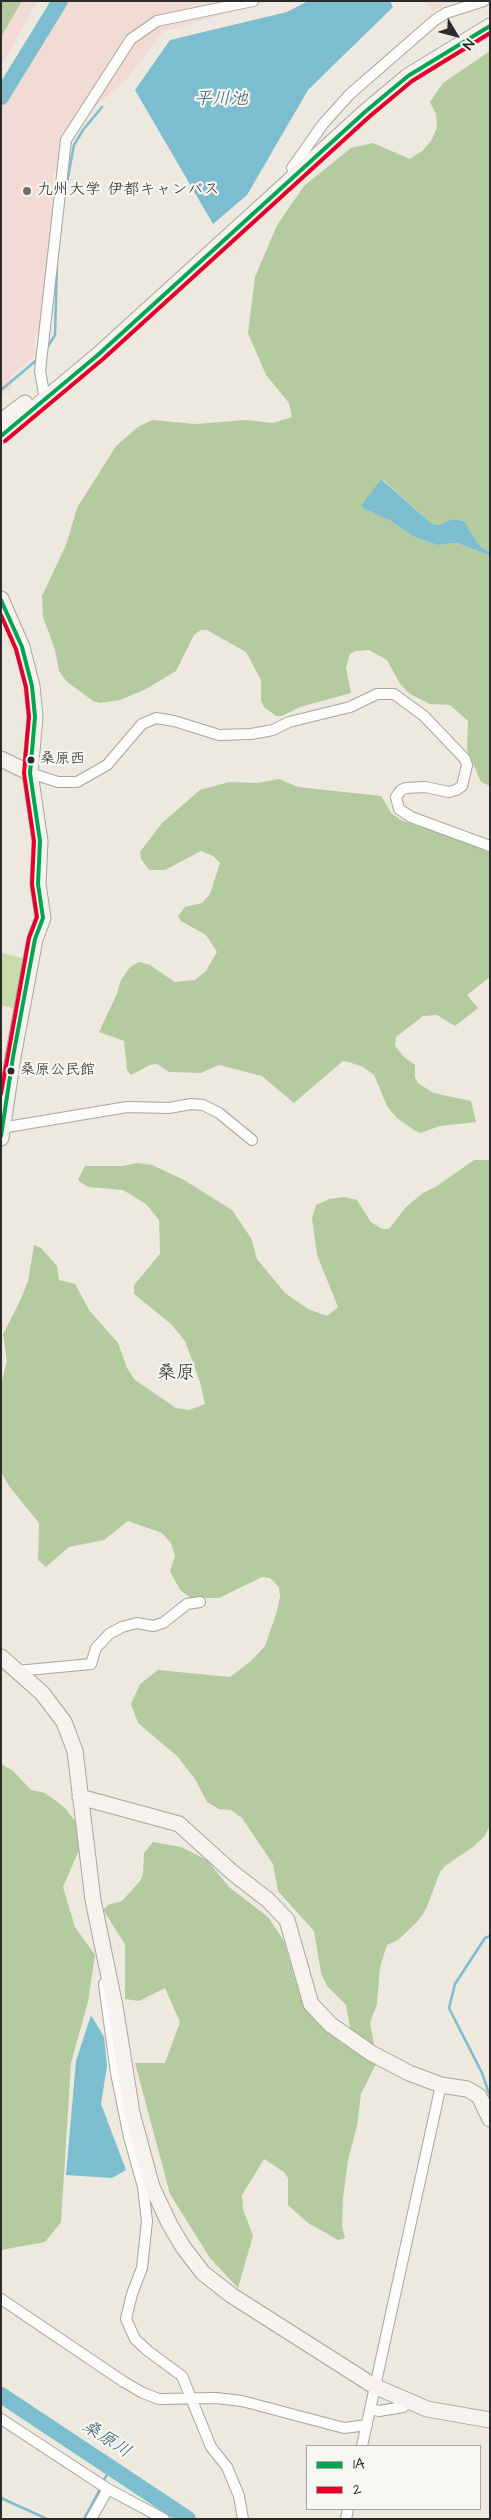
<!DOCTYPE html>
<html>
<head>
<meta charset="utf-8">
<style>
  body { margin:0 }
  #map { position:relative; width:491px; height:2520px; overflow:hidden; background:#ede9df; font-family:"Architects Daughter",sans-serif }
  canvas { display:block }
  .frame { position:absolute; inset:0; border:2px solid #2b2b2b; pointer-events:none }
  .legend { position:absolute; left:306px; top:2445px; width:175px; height:65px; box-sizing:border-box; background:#f6f6f2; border:1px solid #a5a5a2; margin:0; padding:6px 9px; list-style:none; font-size:15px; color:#2b2b2b }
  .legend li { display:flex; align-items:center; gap:10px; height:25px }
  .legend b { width:25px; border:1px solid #a5a5a2 }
  .north { position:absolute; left:431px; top:10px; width:50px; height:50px; -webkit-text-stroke:4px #f6f6f2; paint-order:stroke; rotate:127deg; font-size:14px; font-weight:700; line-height:20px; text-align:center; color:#2b2b2b }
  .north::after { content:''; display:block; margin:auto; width:18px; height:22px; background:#2b2b2b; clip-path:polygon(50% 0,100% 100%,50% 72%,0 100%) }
</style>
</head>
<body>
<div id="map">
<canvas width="491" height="2520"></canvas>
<div class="frame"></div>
<ul class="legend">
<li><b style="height:6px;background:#00a651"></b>1A</li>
<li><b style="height:6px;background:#e4002b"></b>2</li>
</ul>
<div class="north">N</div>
</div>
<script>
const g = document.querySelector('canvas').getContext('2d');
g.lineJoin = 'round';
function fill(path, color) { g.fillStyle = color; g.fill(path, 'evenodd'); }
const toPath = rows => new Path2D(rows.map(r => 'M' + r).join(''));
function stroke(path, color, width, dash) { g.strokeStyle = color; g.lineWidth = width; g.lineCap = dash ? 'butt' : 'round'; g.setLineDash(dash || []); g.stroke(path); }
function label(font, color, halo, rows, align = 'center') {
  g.font = font + ' "Architects Daughter","Klee One",sans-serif'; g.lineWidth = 4.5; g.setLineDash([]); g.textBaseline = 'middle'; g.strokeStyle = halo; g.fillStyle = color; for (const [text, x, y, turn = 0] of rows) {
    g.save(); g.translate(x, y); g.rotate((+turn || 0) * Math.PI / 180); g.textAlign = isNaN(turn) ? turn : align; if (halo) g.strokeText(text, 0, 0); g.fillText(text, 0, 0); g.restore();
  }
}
fill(toPath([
  [1,1,38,1,1,66],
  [56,1,269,1,163,32,128,78,95,107,91,114,88,113,69,149,62,172,53,171,53,211,48,263,42,316,35,338,36,355,10,377,12,387,1,396,1,105,6,100,49,22,47,18],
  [425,1,454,1,433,11]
]), '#f2dbd5');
fill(toPath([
  [1,953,23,958,16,1009,1,1005]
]), '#c7dca9');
fill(toPath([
  [2,1,22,1,1,37,1,3],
  [490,51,490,553,479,545,464,521,452,519,439,525,432,524,382,479,367,510,391,521,412,536,437,545,457,543,490,556,490,786,481,782,467,750,468,721,450,705,430,704,410,694,400,684,387,660,369,650,356,651,350,654,346,668,351,693,300,707,282,716,276,716,264,707,261,701,261,680,246,652,207,630,201,630,194,635,176,671,146,689,120,700,100,703,93,701,66,681,59,671,55,650,43,617,42,596,66,545,77,508,116,446,138,427,152,420,195,424,246,420,273,423,292,417,289,403,266,375,248,333,255,277,277,225,304,186,351,148,373,143,410,159,422,151,431,141,437,128,436,114,430,102,443,83],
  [279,779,298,787,381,796,392,814,403,821,468,843,490,853,490,977,467,995,478,1008,455,1026,437,1015,423,1016,396,1037,395,1046,404,1057,415,1065,415,1078,419,1084,434,1093,471,1101,476,1122,440,1126,420,1133,414,1130,397,1118,387,1106,374,1075,363,1067,349,1062,343,1061,294,1103,262,1076,219,1065,201,1073,169,1072,157,1064,150,1065,131,1075,127,1070,124,1041,99,1032,116,996,121,980,130,967,139,962,150,965,175,982,195,980,206,971,217,952,206,935,181,921,178,916,185,907,202,903,210,894,220,863,213,856,201,851,165,870,149,870,141,859,140,852,162,823,200,790,229,782,257,783],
  [474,1160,490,1160,490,1825,485,1836,473,1847,445,1866,440,1872,426,1909,418,1921,398,1940,387,1945,380,1967,377,2004,370,2023,374,2044,355,2039,351,2034,346,2005,327,1986,321,1973,314,1931,278,1891,273,1864,242,1818,231,1810,219,1809,207,1802,195,1779,177,1756,138,1723,131,1704,140,1684,158,1670,230,1677,251,1661,265,1646,277,1611,280,1596,279,1587,270,1578,262,1577,219,1598,191,1598,180,1590,170,1571,175,1556,171,1543,162,1533,128,1521,104,1540,69,1547,46,1567,38,1560,39,1523,9,1486,1,1472,1,1384,7,1361,3,1334,20,1301,28,1281,34,1245,41,1248,57,1266,59,1280,75,1284,89,1310,118,1343,127,1368,135,1380,176,1408,189,1410,205,1404,200,1382,185,1341,171,1324,134,1294,134,1285,160,1254,159,1220,146,1204,123,1190,89,1187,83,1184,78,1180,85,1166,123,1166,137,1163,152,1165,184,1180,232,1210,251,1238,257,1259,285,1293,308,1309,327,1316,338,1307,317,1255,312,1218,316,1205,329,1199,344,1197,357,1200,371,1222,382,1229,389,1229,406,1207,423,1193,437,1186],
  [1,1764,13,1771,31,1790,45,1793,56,1801,66,1809,75,1821,80,1834,79,1850,63,1887,75,1927,95,1955,88,2002,71,2063,61,2222,45,2242,1,2250],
  [153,1842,181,1847,207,1860,229,1887,268,1917,284,1941,296,1983,328,2028,341,2043,377,2062,361,2094,357,2126,348,2160,343,2198,342,2226,345,2238,338,2240,326,2233,308,2223,288,2205,288,2178,284,2172,264,2159,242,2195,243,2209,253,2236,238,2288,210,2258,170,2194,135,2063,165,2063,180,2022,165,1988,139,2001,125,1999,125,1944,103,1910,108,1905,122,1901,140,1881,143,1875,144,1853]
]), '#b4cba0');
fill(toPath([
  [308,1,390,1,393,7,308,90,247,195,213,224,135,90,170,40,287,12],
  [381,479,432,524,439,525,452,519,464,521,479,545,490,553,490,556,457,543,437,545,412,536,391,521,367,510,361,506],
  [91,2015,104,2037,107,2066,101,2104,126,2170,112,2178,66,2175,76,2061]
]), '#7cbdd0');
stroke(toPath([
  [65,193,74,145,83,130,102,107],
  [45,351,55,335,57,265],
  [1,390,38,359],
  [490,1936,485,1938,455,1984,449,2008,482,2073,490,2096],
  [103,2482,110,2469],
  [1,2498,47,2519],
  [84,2519,101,2487]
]), '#7cbdd0', 2.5);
stroke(toPath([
  [1,97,60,1],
  [1,2395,188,2519]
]), '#7cbdd0', 16);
const street = toPath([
  [295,175,292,168,323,124,350,94,435,20,446,13,484,1],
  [45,399,40,371,66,140,131,39,157,21,253,1],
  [30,773,58,782,77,782,107,765,142,724,156,718,174,721,219,735,251,734,273,730,289,722,350,707,377,694,394,694,424,716,465,759,467,765,462,786,456,790,449,792,425,787,406,788,401,790,396,797,399,809,411,817,490,846],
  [1,1128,127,1107,169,1108,191,1104,203,1105,219,1113,252,1140],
  [17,1671,91,1664,96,1648,109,1634,122,1627,137,1623,153,1626,163,1623,187,1604,200,1602],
  [104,1984,116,2073,129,2137,143,2187,147,2221,142,2268,132,2294,126,2319,135,2339,148,2351,182,2376,211,2447,227,2467,239,2496,243,2519],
  [1,2299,124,2382,143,2393,159,2399,216,2398,242,2401,344,2428,367,2425],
  [370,2409,379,2411,403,2407,408,2403],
  [1,2419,108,2489,164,2519],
  [362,2446,441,2085],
  [91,2519,108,2489],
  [346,2519,348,2509]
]);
const secondary = toPath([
  [1,421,25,403],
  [1,436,99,354,366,111,408,76,490,26],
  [1,599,22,647,32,686,35,717,30,773,40,841,38,884,43,918,35,939,13,1057,1,1138],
  [1,759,30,773],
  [1,1657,42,1693,64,1722,75,1751,93,1900,115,2006,132,2113,152,2187,170,2225,183,2247,203,2273,231,2295,374,2386,427,2409,490,2420],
  [80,1797,179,1824,233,1873,268,1900,287,1920,311,2004,331,2025,371,2053,409,2073,441,2085,467,2089,479,2096,490,2119]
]);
stroke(street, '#a7a59f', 12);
stroke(secondary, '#a7a59f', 17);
stroke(street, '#fcfcfa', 10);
stroke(secondary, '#f6f3ef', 15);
stroke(toPath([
  [1,436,99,354,366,111,408,76,490,26],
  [1,600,22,647,32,686,35,717,30,773,40,841,38,884,43,918,35,939,13,1057,1,1136]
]), '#00a651', 4);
stroke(toPath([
  [5,441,103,359,370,116,412,81,490,33],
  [1,615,16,649,26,687,29,717,24,773,34,841,32,884,37,917,29,938,1,1094]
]), '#e4002b', 4);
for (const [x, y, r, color] of [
  [27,191,5,"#6f6e6a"],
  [31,760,4.5,"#2b2b2b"],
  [11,1071,4.5,"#2b2b2b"]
]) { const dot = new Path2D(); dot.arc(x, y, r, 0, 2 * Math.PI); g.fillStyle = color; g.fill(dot); stroke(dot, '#f6f6f2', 2); }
label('15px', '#2b2b2b', '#f6f6f2', [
  ["桑原西",40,760],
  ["桑原公民館",20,1071]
], 'left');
label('16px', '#2b2b2b', '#f6f6f2', [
  ["九州大学 伊都キャンパス",37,191]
], 'left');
label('italic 18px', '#385e6b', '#f6f6f2', [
  ["平川池",221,100],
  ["桑原川",106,2440,33]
]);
label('19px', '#2b2b2b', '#f6f6f2', [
  ["桑原",176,1374]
]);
</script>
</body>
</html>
